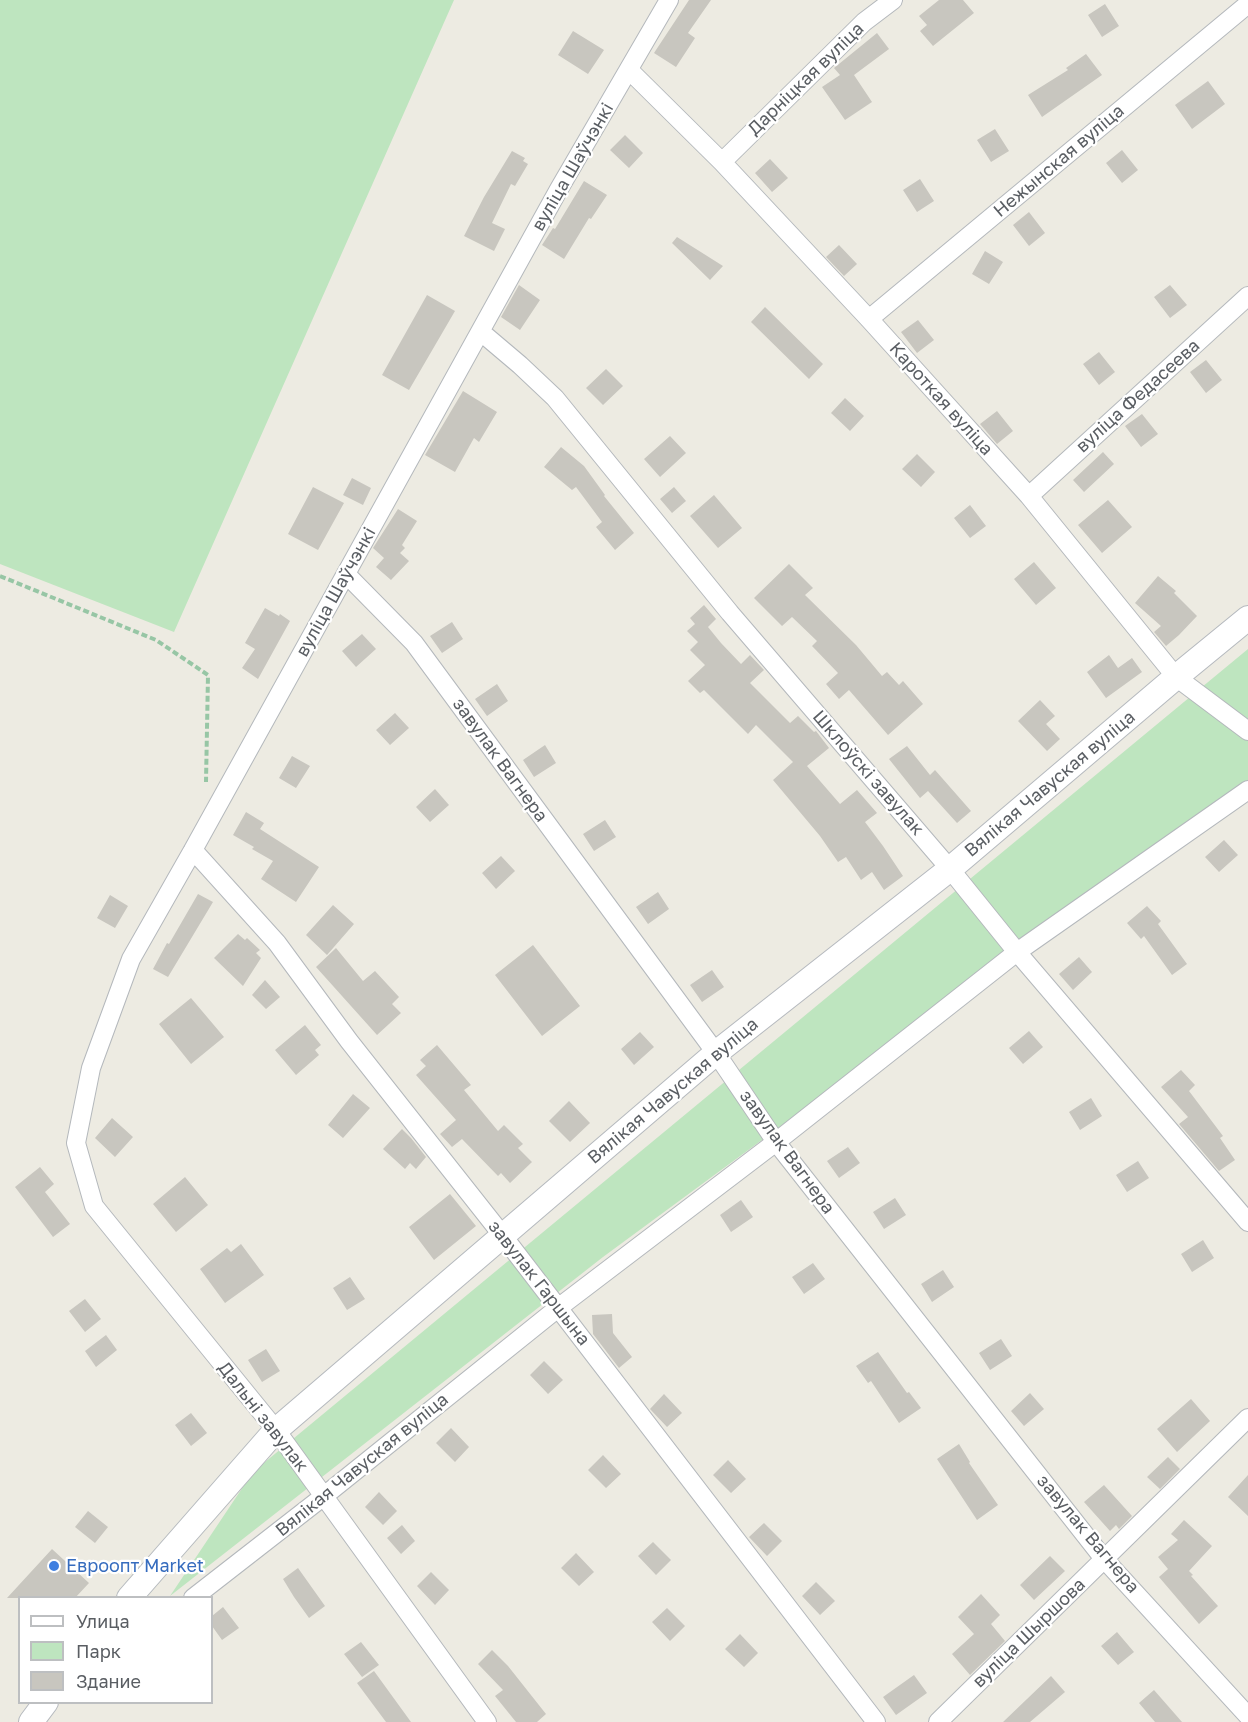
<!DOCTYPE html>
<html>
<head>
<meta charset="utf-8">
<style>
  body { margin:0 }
  #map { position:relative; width:1248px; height:1722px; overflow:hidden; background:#edebe2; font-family:"Golos Text",sans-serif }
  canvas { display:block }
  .legend { position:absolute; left:18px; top:1596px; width:195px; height:108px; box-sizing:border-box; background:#fff; border:2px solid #bdbfc1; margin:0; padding:8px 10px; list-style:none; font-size:18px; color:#5a5e63 }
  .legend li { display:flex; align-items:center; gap:12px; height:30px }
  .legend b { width:30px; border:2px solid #bdbfc1 }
</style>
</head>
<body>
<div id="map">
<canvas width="1248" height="1722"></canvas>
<ul class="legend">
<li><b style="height:8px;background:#fff"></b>Улица</li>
<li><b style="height:16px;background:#bee5bf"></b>Парк</li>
<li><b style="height:16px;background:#c8c6bf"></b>Здание</li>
</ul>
</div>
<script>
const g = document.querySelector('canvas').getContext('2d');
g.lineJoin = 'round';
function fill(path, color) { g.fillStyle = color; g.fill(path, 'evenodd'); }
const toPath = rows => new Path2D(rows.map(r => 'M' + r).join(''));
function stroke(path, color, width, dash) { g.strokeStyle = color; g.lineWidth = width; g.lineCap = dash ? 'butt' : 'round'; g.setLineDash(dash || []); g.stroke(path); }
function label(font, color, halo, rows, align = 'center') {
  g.font = font + ' "Golos Text",sans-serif'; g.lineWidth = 4.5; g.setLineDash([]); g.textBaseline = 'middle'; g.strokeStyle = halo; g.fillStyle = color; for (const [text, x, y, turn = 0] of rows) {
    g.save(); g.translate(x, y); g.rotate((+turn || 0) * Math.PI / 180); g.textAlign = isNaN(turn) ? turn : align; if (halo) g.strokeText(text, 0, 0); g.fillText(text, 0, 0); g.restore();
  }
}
fill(toPath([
  [0,0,454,0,174,632,0,564],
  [1248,649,1248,782,603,1257,170,1596,253,1472]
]), '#bee5bf');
fill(toPath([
  [689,0,711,0,688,33,695,38,676,67,654,53],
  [939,0,963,0,974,13,933,46,920,31,927,25,919,16],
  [1105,4,1119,26,1102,37,1088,15],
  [573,31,604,50,588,74,558,55],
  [877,33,889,49,854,75,872,102,845,120,822,87,840,75,834,68],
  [1086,54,1102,75,1042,117,1028,95,1068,70,1066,68],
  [1208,81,1225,104,1192,129,1175,105],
  [995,129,1009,151,991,162,977,140],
  [625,135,643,153,629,168,610,150],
  [1122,150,1138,170,1122,183,1106,163],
  [512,151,525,158,523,161,528,164,515,186,511,184,492,223,505,229,494,251,464,236,484,197],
  [770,159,788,178,772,192,755,173],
  [920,179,934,201,917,212,903,190],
  [584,181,607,195,591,219,589,218,564,259,542,245,553,228,555,229],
  [1029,212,1045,233,1029,246,1013,225],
  [677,237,723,266,710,280,672,243],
  [839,245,857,264,844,276,826,257],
  [985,251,1003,262,989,284,972,274],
  [519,285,540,300,520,330,501,317],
  [1170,285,1187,305,1170,318,1154,297],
  [427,295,455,311,409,390,382,375],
  [765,307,823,364,809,379,751,322],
  [918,320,934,340,917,353,901,332],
  [1099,352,1115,372,1099,385,1083,364],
  [1206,360,1222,380,1206,393,1190,372],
  [606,369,623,386,603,405,586,388],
  [463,391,497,412,479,442,474,438,455,472,425,455],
  [845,398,864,416,850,431,831,413],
  [997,411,1013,431,997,444,980,424],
  [1142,414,1158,434,1141,447,1125,426],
  [670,436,686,453,660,477,644,459],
  [561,447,584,466,605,495,604,496,634,533,615,550,596,527,602,522,576,487,572,490,544,467],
  [1103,452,1114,464,1084,492,1073,480],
  [917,454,935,472,921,487,902,469],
  [352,478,371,488,363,505,343,495],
  [313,487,344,503,318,550,288,534],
  [674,487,686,501,672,513,660,499],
  [714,495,742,528,718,548,690,516],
  [1108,500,1132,527,1102,553,1078,525],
  [970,505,986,526,970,538,954,518],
  [398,509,417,521,402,545,405,548,400,553,409,561,391,580,376,567,384,558,373,548],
  [1034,562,1056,588,1036,605,1014,579],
  [789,564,813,588,805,595,856,645,882,676,887,672,899,685,903,681,923,704,888,735,849,690,839,699,826,684,838,673,812,646,817,641,792,617,782,626,754,598],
  [1158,576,1176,591,1174,593,1197,616,1179,635,1166,646,1154,632,1161,626,1135,603],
  [704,605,716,619,708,627,721,643,741,664,750,655,764,670,750,683,790,723,798,716,814,732,816,731,829,748,807,766,840,804,857,790,877,813,865,822,883,846,903,876,884,890,872,872,861,880,846,857,838,862,820,836,773,780,793,762,756,725,748,734,704,690,700,693,688,681,705,665,690,650,698,642,687,631,695,624,690,618],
  [265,608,279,616,280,614,290,621,258,679,242,668,255,649,245,643],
  [452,622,463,639,442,653,430,636],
  [362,634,376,649,356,667,342,651],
  [1109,655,1118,668,1132,658,1142,672,1106,698,1087,672],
  [497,684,508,701,487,716,475,699],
  [1040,700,1055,716,1046,724,1060,739,1047,751,1018,721],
  [395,713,409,728,390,745,376,730],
  [545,745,556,763,534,777,523,760],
  [907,746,930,775,935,770,971,811,957,823,928,791,920,798,889,759],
  [292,756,310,766,296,788,279,778],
  [435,789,449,805,430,822,416,807],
  [246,812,264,823,260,829,319,867,296,902,261,879,273,861,252,849,254,847,233,835],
  [605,820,616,837,594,851,583,834],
  [1224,840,1238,855,1219,872,1205,857],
  [501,856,515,871,496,889,482,873],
  [658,892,669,909,648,924,636,907],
  [198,894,213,902,168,977,153,969,167,943,169,944],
  [110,895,128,906,115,928,97,918],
  [333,905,354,924,327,955,306,935],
  [1147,906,1161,921,1158,924,1187,964,1172,975,1144,936,1141,939,1127,923],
  [238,934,245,940,247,938,260,950,256,953,261,958,243,986,214,958],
  [533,945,580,1006,542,1036,495,975],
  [336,948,363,981,375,971,399,997,392,1004,401,1013,377,1035,316,967],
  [1079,957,1092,972,1073,990,1059,974],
  [712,970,724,987,702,1002,690,985],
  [265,980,280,997,266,1009,252,995],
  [191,998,224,1037,191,1064,159,1024],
  [305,1025,321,1045,315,1050,319,1055,296,1075,275,1050],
  [1029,1031,1043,1047,1023,1064,1009,1048],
  [640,1032,654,1047,634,1065,621,1049],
  [437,1045,471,1085,464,1090,498,1131,504,1125,523,1144,518,1148,532,1162,510,1183,501,1173,498,1176,462,1139,452,1147,440,1134,456,1120,416,1075,426,1066,420,1060],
  [1181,1070,1195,1085,1189,1091,1223,1136,1220,1138,1235,1160,1219,1171,1179,1124,1188,1117,1161,1087],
  [353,1094,370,1108,343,1138,328,1125],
  [1091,1098,1102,1116,1080,1130,1069,1112],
  [569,1101,590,1123,570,1142,549,1121],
  [112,1118,133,1137,115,1157,95,1138],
  [402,1129,411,1138,426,1157,416,1169,410,1163,405,1169,383,1149],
  [848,1147,860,1163,839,1178,827,1161],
  [1138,1161,1149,1178,1127,1192,1116,1175],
  [40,1167,54,1184,45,1192,70,1224,53,1237,15,1187],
  [185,1177,208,1205,176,1232,153,1204],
  [450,1194,476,1226,434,1260,409,1227],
  [895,1198,906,1215,884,1229,873,1212],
  [741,1200,753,1217,731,1232,720,1215],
  [1203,1240,1214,1258,1192,1272,1181,1254],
  [241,1244,264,1275,225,1303,200,1269,227,1248,231,1252],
  [813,1263,825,1279,804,1294,792,1277],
  [943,1270,954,1287,932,1302,921,1284],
  [350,1277,365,1299,347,1310,333,1288],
  [85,1299,101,1319,85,1332,69,1311],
  [612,1314,613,1333,632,1357,619,1368,593,1334,592,1315],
  [106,1335,117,1350,96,1367,85,1351],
  [1001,1339,1012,1356,990,1370,979,1353],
  [266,1349,280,1371,262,1382,248,1360],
  [878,1352,907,1393,909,1392,921,1408,899,1423,871,1381,868,1383,856,1366],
  [544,1361,563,1380,548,1394,530,1375],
  [1030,1393,1044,1409,1024,1426,1011,1411],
  [664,1394,682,1413,667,1427,650,1409],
  [1191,1399,1210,1421,1177,1452,1157,1429],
  [191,1413,207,1433,191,1446,175,1425],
  [451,1428,469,1447,455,1462,436,1443],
  [959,1444,970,1462,969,1463,998,1505,977,1520,937,1459],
  [603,1455,621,1474,606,1488,588,1470],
  [1168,1457,1180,1469,1160,1489,1147,1477],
  [728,1460,746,1479,731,1493,713,1475],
  [1248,1475,1248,1516,1228,1497],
  [1104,1485,1132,1516,1119,1529,1116,1525,1110,1531,1084,1502],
  [379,1492,397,1511,383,1525,365,1507],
  [88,1511,108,1527,95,1543,75,1527],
  [1184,1520,1212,1546,1189,1571,1193,1575,1191,1576,1218,1606,1199,1624,1159,1577,1168,1569,1158,1557,1178,1540,1171,1534],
  [764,1523,782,1541,767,1556,749,1537],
  [402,1525,415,1541,401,1554,387,1538],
  [653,1542,671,1560,656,1575,638,1556],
  [52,1549,89,1583,75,1598,7,1598],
  [576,1553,594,1572,579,1586,561,1568],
  [1050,1556,1065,1571,1034,1600,1020,1585],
  [298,1568,325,1606,309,1618,294,1597,283,1579],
  [431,1572,449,1590,435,1605,417,1586],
  [816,1582,835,1601,820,1615,802,1596],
  [981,1594,1000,1615,991,1624,1005,1641,970,1675,952,1654,974,1634,958,1617],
  [223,1607,239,1628,222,1640,212,1626,212,1616],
  [667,1608,685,1626,670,1641,652,1622],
  [1117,1632,1134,1652,1118,1665,1101,1646],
  [740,1634,758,1653,744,1667,725,1649],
  [361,1642,379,1665,362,1677,344,1654],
  [492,1650,508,1666,546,1714,537,1722,516,1722,495,1696,503,1690,478,1664],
  [374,1671,411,1722,386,1722,357,1683],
  [914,1675,927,1693,896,1715,883,1697],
  [1051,1676,1065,1692,1030,1722,1003,1722],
  [1154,1690,1182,1722,1155,1722,1139,1703]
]), '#c8c6bf');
const minor = toPath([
  [629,70,722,162,869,319,1029,496,1176,677,1248,731],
  [722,162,864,22,893,0],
  [869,319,1248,4],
  [481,332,520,365,555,398,730,613,950,869,1017,952,1248,1222],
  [1029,496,1248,296],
  [346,574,414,643,716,1053,776,1142,1104,1559,1248,1716],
  [193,850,277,943,349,1041,503,1236,876,1722],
  [193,1598,324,1496,558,1308,776,1142,1017,952,1248,790],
  [487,1722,276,1430,94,1206,76,1143,91,1068,131,959,193,850,559,189,669,0],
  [938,1722,1248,1418]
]);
const secondary = toPath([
  [129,1598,276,1430,716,1053,950,869,1176,677,1248,618],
  [31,1722,46,1702]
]);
stroke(minor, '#b4b8bc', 20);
stroke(secondary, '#b5b9be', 26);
stroke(toPath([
  [0,576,156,640,208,675,206,782]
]), '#97c6a5', 4, [6, 3]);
stroke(minor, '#fff', 18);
stroke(secondary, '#fff', 24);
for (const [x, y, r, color] of [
  [54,1566,6,"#3f7fe0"]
]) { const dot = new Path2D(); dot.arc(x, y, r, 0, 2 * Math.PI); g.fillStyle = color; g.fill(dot); stroke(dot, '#fff', 2); }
label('18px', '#5a5e63', '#fff', [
  ["Дарніцкая вуліца",806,79,-44],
  ["Нежынская вуліца",1059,161,-40],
  ["вуліца Шаўчэнкі",573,167,-60],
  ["вуліца Федасеева",1138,396,-42],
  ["Кароткая вуліца",941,399,48],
  ["вуліца Шаўчэнкі",336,592,-61],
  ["завулак Вагнера",500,760,54],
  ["Шклоўскі завулак",868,773,49],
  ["Вялікая Чавуская вуліца",1050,784,-40],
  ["Вялікая Чавуская вуліца",673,1091,-40],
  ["завулак Вагнера",787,1152,54],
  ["завулак Гаршына",539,1283,52],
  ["Дальні завулак",263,1417,52],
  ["Вялікая Чавуская вуліца",362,1465,-39],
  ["завулак Вагнера",1088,1534,50],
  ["вуліца Шыршова",1029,1633,-44]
]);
label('18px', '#366cbe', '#fff', [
  ["Евроопт Market",66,1566]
], 'left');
</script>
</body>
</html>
